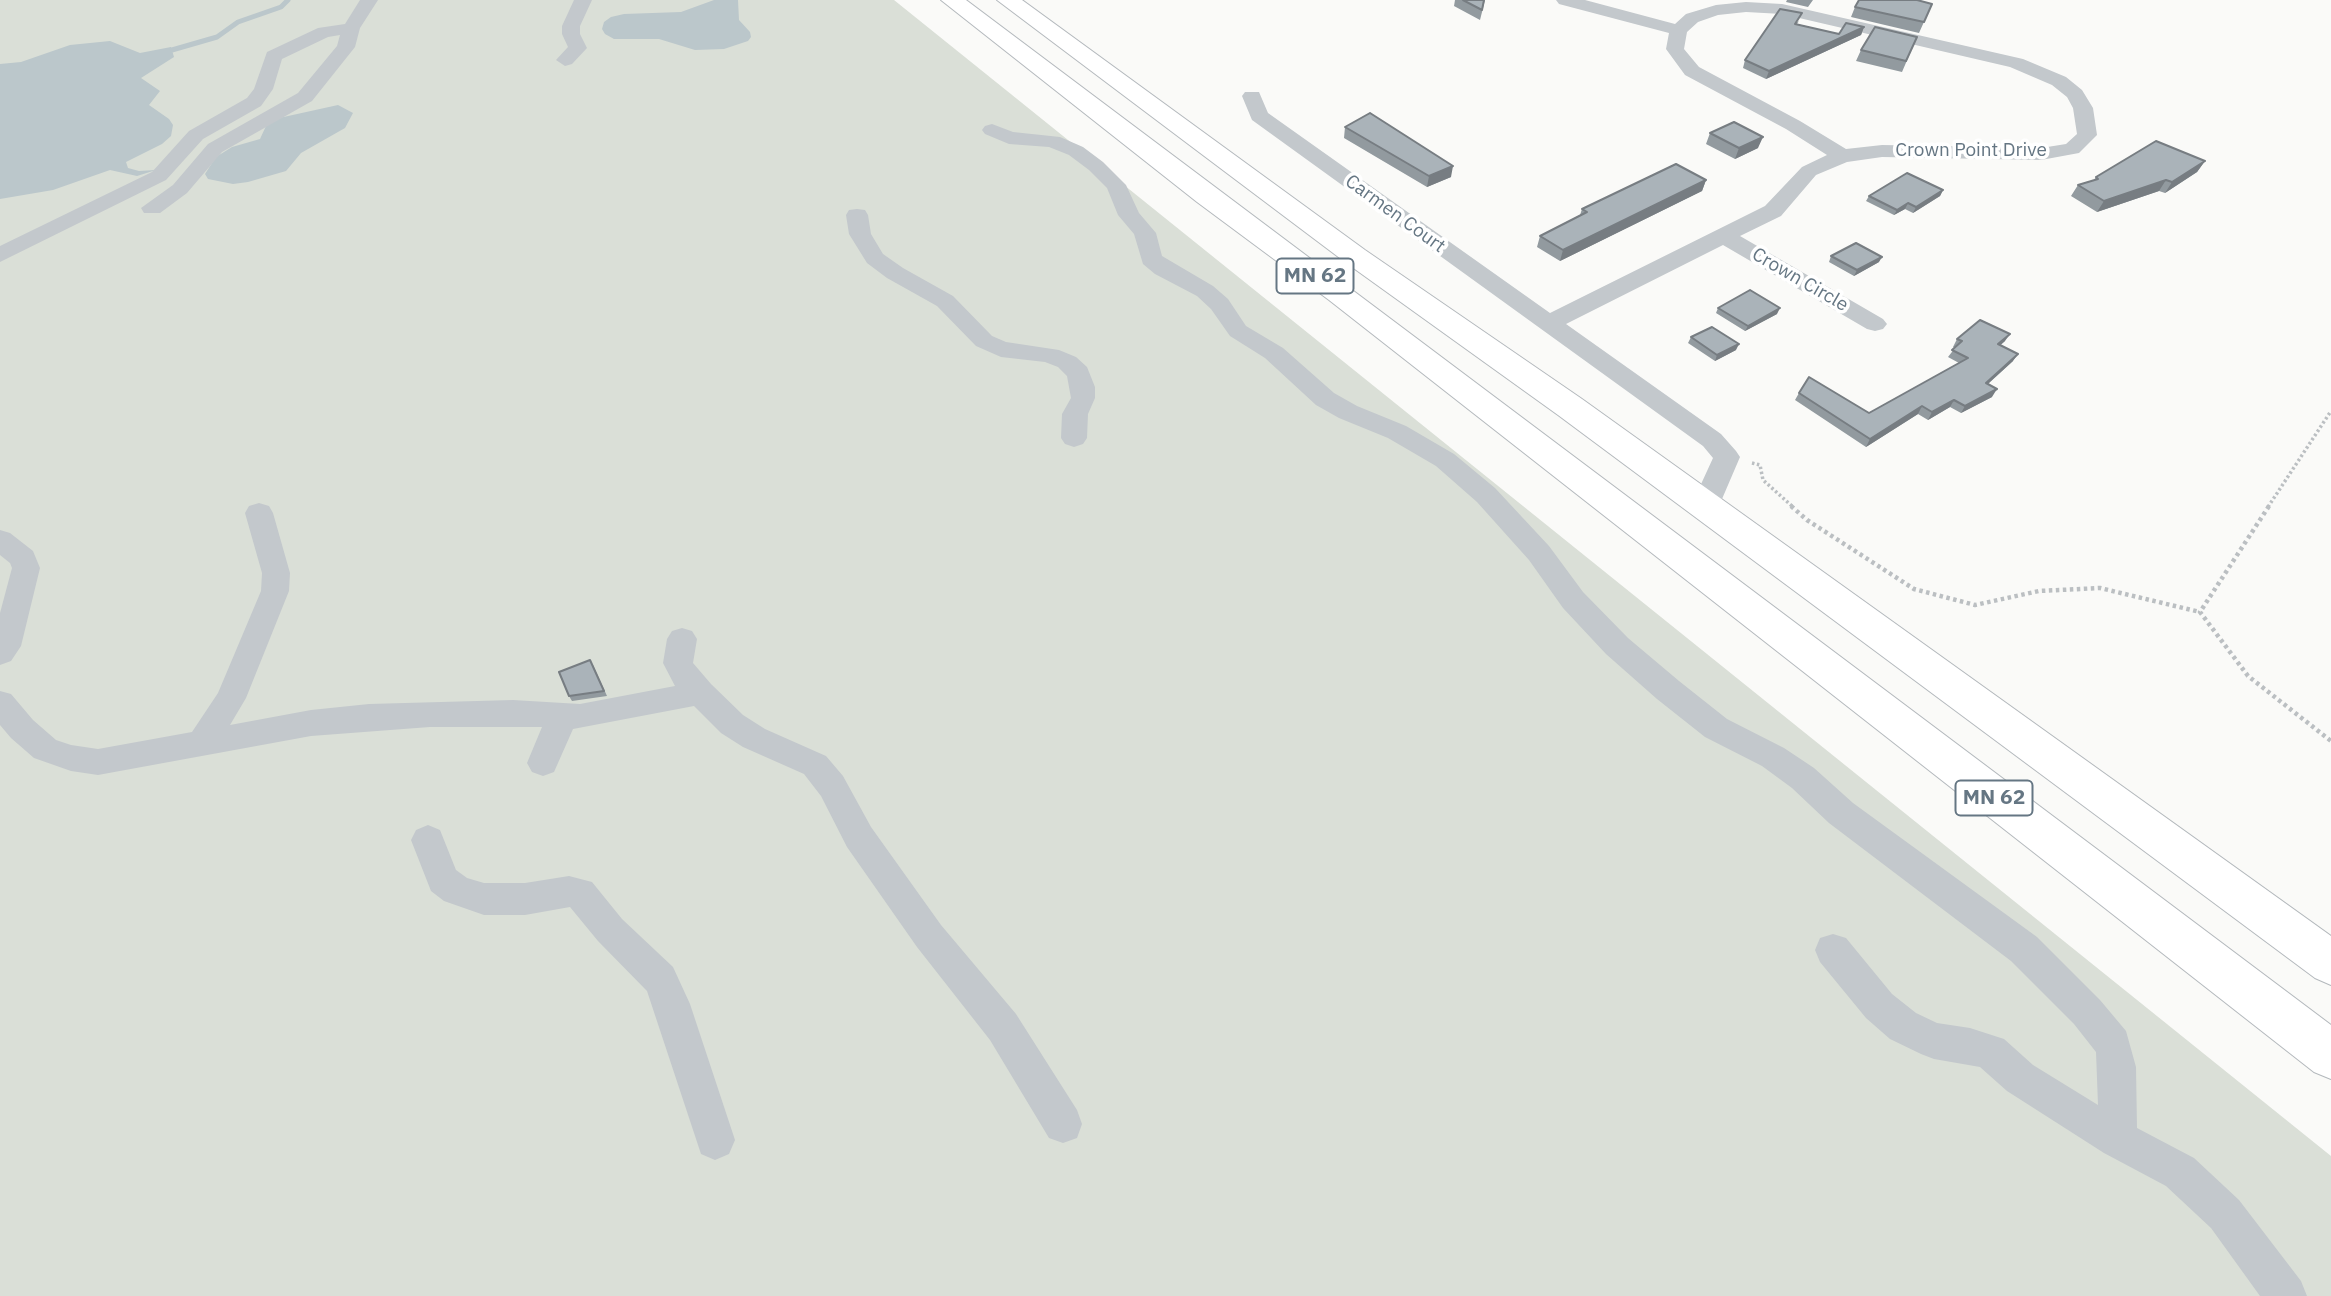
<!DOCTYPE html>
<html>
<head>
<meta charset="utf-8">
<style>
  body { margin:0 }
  canvas { display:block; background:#fafaf8 }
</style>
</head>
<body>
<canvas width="2331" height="1296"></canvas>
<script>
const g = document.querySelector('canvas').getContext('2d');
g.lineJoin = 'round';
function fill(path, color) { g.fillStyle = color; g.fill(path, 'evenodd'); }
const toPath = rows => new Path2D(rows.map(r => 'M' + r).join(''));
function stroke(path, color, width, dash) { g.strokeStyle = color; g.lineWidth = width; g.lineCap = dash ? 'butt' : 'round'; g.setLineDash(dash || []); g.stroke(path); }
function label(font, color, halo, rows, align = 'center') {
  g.font = font + ' "IBM Plex Sans",sans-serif'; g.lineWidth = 7; g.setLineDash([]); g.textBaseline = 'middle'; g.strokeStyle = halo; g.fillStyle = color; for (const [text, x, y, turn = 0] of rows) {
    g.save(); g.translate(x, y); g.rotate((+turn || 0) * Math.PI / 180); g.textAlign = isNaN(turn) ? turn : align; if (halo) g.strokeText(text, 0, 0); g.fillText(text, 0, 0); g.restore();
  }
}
fill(toPath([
  [0,0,894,0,2331,1156,2331,1296,0,1296]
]), '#dadfd7');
fill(toPath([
  [714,0,738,0,739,20,750,32,751,37,748,41,724,49,695,50,659,39,614,39,605,34,602,29,604,22,611,17,624,14,681,12],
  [110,41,140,53,171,47,174,57,141,78,160,91,149,105,169,119,173,125,171,136,162,144,126,162,128,168,139,171,156,170,137,176,110,170,53,190,0,199,0,64,21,62,70,45],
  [338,105,353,113,345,128,301,153,286,171,248,182,233,184,208,179,205,174,216,157,232,147,260,139,266,126,279,118]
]), '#bbc7cb');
stroke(toPath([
  [172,50,217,37,238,22,281,7,288,0]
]), '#bbc7cb', 5);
const highway = toPath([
  [941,0,966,0,2331,1025,2331,1079,2314,1072,1329,300,1197,202,941,0],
  [997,0,1022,0,1365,250,1582,399,2331,936,2331,985,2315,978,1558,415,1345,262,997,0]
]);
stroke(highway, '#b4b9bd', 2);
stroke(toPath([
  [1752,463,1760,465,1763,480,1793,507],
  [2268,507,2331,411]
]), '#bbbfc2', 3.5, [2.5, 2.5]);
stroke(toPath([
  [1791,506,1807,520,1914,589,1975,605,2039,591,2100,588,2200,612],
  [2269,506,2200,612,2248,676,2331,741]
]), '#bbbfc2', 4.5, [3.5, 3.5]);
fill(toPath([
  [360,0,378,0,360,28,355,47,312,101,222,152,187,193,160,213,144,213,141,208,173,185,208,144,298,93,337,46,340,35,328,37,282,59,273,89,261,106,203,139,166,180,0,262,0,246,152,172,189,131,247,98,254,89,267,52,318,28,345,24,360,0],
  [574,0,592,0,580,26,580,34,587,48,572,64,565,66,556,60,568,47,562,34,562,26,574,0],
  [1556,0,1585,0,1675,24,1686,14,1716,5,1746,2,1782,4,2023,59,2066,77,2082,90,2093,108,2097,135,2079,153,2041,160,1882,157,1847,162,1816,175,1781,216,1740,236,1883,319,1887,324,1883,329,1875,331,1867,329,1723,245,1566,324,1721,434,1736,451,1740,457,1719,506,1715,513,1705,516,1695,513,1691,506,1713,458,1703,446,1252,120,1242,96,1245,92,1259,92,1268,113,1550,313,1765,206,1802,167,1827,155,1786,129,1685,75,1666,49,1669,33,1559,4,1556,0],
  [1746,12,1782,14,2010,67,2052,85,2067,97,2073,108,2077,134,2066,144,2041,148,1882,145,1846,149,1800,121,1699,67,1684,49,1687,32,1698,22,1718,15,1746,12],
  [992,124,1013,132,1060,137,1083,147,1103,162,1126,185,1139,213,1156,233,1162,256,1213,286,1228,299,1246,326,1283,348,1334,393,1357,406,1406,426,1454,454,1495,488,1549,546,1583,592,1628,638,1679,681,1727,719,1784,748,1814,768,1853,803,2037,937,2100,1000,2126,1031,2136,1067,2137,1128,2194,1158,2239,1200,2301,1281,2307,1296,2260,1296,2211,1228,2166,1186,2104,1153,2007,1091,1980,1067,1934,1059,1921,1054,1890,1039,1866,1018,1820,962,1815,950,1820,938,1833,934,1846,938,1892,994,1916,1013,1937,1023,1970,1028,2004,1039,2033,1065,2098,1105,2096,1052,2074,1024,2011,961,1829,823,1792,788,1762,766,1705,737,1657,699,1606,654,1563,608,1529,560,1477,502,1436,466,1388,438,1339,418,1316,405,1265,358,1230,336,1211,309,1197,296,1155,274,1143,264,1134,234,1118,215,1107,188,1089,170,1069,155,1049,147,1009,144,985,134,982,130,985,126,992,124],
  [857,209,865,210,868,215,871,234,883,254,903,268,953,296,992,336,1006,342,1059,350,1076,357,1087,367,1095,387,1095,398,1088,414,1087,438,1083,444,1074,447,1065,444,1061,438,1062,414,1071,398,1067,376,1058,367,1045,362,1001,357,976,346,937,306,887,278,867,263,849,234,846,215,849,210,857,209],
  [259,503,269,506,273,513,290,573,289,591,246,698,230,725,311,710,369,704,513,700,580,704,675,686,663,663,667,639,672,631,682,628,692,631,697,639,693,663,711,684,743,715,765,729,826,756,843,776,871,827,941,925,1016,1014,1077,1110,1082,1124,1077,1138,1063,1143,1049,1138,990,1040,917,947,847,847,821,796,804,774,743,747,721,733,694,706,573,729,554,772,543,776,532,772,527,763,542,727,430,727,311,736,98,775,71,771,34,758,11,738,0,725,0,691,11,694,33,720,56,740,71,745,98,749,192,732,218,693,261,591,262,573,245,513,249,506,259,503],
  [0,530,10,533,33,551,40,568,21,646,11,661,0,665,0,613,12,568,10,563,0,555,0,530],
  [428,825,440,830,456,870,467,878,484,883,525,883,569,876,592,882,622,919,673,967,690,1004,735,1140,729,1154,715,1160,701,1154,647,991,598,941,570,907,525,915,484,915,444,901,431,891,411,840,416,830,428,825]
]), '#c3c8cc');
fill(highway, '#fff');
fill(toPath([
  [1455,0,1485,0,1480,20,1454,6],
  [1787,0,1813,0,1808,7,1786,2],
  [1932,4,1919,33,1851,17,1855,7],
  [1799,21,1797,24,1839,34,1864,27,1861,35,1766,79,1743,68,1745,60],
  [1917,37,1902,72,1856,61,1861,50],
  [1345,127,1451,177,1427,187,1344,138],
  [1710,133,1758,148,1735,159,1706,144],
  [2205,161,2197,172,2165,193,2159,191,2097,212,2071,196,2078,185,2094,180,2096,177],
  [1706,180,1702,191,1560,261,1537,247,1540,236,1580,215,1582,209],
  [1943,190,1940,196,1913,213,1905,209,1894,215,1866,201,1869,196],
  [1831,256,1879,262,1854,276,1829,262],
  [1718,308,1777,314,1745,331,1716,313],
  [1691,337,1736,350,1715,361,1688,343],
  [1957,339,2005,341,2000,345,2013,361,1988,384,1992,397,1961,413,1950,407,1928,420,1918,414,1866,447,1795,400,1799,393,1869,413,1959,363,1948,357,1955,348,1953,347],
  [593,665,607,696,572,701,569,696]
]), '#929a9f');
fill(toPath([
  [1864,27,1861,35,1766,79,1769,71],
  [1763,137,1758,148,1735,159,1739,148],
  [2205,161,2197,172,2165,193,2172,182],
  [1453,166,1451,177,1427,187,1429,176],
  [1706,180,1702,191,1560,261,1563,250],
  [2166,180,2159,191,2097,212,2104,201],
  [1943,190,1940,196,1913,213,1916,207],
  [1908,203,1905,209,1894,215,1897,210],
  [1882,257,1879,262,1854,276,1857,270],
  [1780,308,1777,314,1745,331,1748,326],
  [2010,334,2005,341,1993,352,1998,344],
  [1739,344,1736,350,1715,361,1717,355],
  [2018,354,2013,361,1981,390,1986,383],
  [1997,389,1992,397,1961,413,1965,406],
  [1954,400,1950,407,1928,420,1932,412],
  [1922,406,1918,414,1866,447,1870,439]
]), '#777d82');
const building = toPath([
  [1463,0,1484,0,1482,10,1463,0],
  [1859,0,1917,0,1932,4,1924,22,1855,7,1859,0],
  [1780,9,1802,13,1795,24,1839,34,1846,23,1864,27,1769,71,1745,60,1780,9],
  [1875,27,1917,37,1906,61,1861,50,1875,27],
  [1370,113,1453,166,1429,176,1345,127,1370,113],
  [1734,122,1763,137,1739,148,1710,133,1734,122],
  [2156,141,2205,161,2172,182,2166,180,2104,201,2078,185,2098,179,2096,177,2156,141],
  [1676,164,1706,180,1563,250,1540,236,1587,212,1582,209,1676,164],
  [1907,173,1943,190,1916,207,1908,203,1897,210,1869,196,1907,173],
  [1856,243,1882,257,1857,270,1831,256,1856,243],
  [1750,290,1780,308,1748,326,1718,308,1750,290],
  [1980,320,2010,334,1998,344,2018,354,1986,383,1997,389,1965,406,1954,400,1932,412,1922,406,1870,439,1799,393,1809,377,1869,413,1968,358,1952,350,1962,341,1957,339,1980,320],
  [1712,327,1739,344,1717,355,1691,337,1712,327],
  [590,660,604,691,569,696,559,672,590,660]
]);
fill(building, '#aab3b9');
stroke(building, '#777d82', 2);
label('19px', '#657683', '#fff', [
  ["Crown Point Drive",1971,151],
  ["Carmen Court",1395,214,36],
  ["Crown Circle",1800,280,30]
]);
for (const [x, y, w] of [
  [1315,276,77],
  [1994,798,77]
]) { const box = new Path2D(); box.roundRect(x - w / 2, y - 17.5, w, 35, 5); g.fillStyle = '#fff'; g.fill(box); stroke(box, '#657683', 2); }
label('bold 21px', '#657683', null, [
  ["MN 62",1315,276],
  ["MN 62",1994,798]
]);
</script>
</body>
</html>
